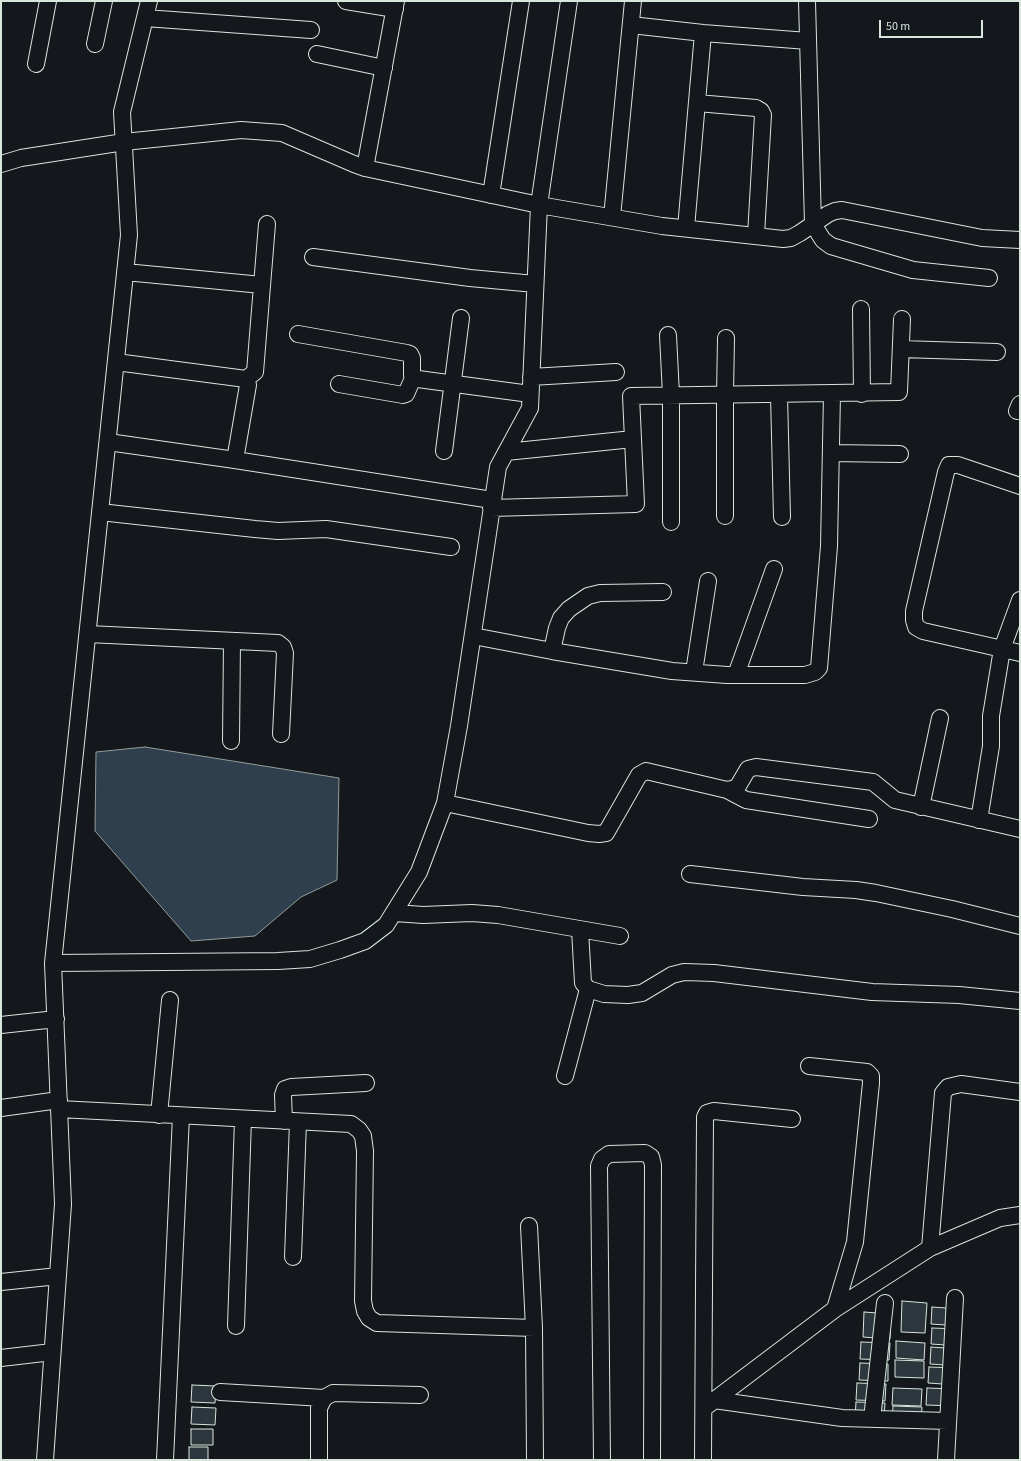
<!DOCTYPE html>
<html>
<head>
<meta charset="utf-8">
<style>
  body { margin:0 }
  #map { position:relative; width:1021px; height:1461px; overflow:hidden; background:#14181c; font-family:"Source Sans 3",sans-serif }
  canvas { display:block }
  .frame { position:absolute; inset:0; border:2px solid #d8e6dc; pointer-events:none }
  .scale { position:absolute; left:879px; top:20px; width:104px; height:18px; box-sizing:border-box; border:2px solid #d8e6dc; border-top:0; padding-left:5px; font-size:12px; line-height:14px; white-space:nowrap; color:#d8e6dc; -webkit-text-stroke:3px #14181c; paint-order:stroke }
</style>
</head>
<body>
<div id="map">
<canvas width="1021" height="1461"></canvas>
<div class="frame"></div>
<div class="scale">50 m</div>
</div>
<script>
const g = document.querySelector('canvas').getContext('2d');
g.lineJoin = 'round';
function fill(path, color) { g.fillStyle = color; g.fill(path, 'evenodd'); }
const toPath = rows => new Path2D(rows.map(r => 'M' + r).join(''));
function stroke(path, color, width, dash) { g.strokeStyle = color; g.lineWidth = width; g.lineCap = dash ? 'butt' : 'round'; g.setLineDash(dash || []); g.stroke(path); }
const water = toPath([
  [145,747,339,778,337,880,301,897,255,936,191,941,95,831,96,752,145,747]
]);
fill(water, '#2f3f4d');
stroke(water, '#939e99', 1);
const building = toPath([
  [902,1301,927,1303,925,1333,901,1332,902,1301],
  [932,1307,961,1309,960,1326,931,1324,932,1307],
  [864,1312,891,1314,890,1339,863,1337,864,1312],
  [932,1328,960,1329,960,1346,931,1344,932,1328],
  [896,1341,925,1343,924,1360,896,1358,896,1341],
  [861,1342,890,1343,889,1360,860,1359,861,1342],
  [931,1347,960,1349,959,1366,930,1364,931,1347],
  [895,1360,924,1361,924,1378,895,1377,895,1360],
  [860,1363,888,1364,888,1381,859,1380,860,1363],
  [929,1367,958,1368,957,1385,928,1383,929,1367],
  [857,1383,886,1384,885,1401,856,1400,857,1383],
  [192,1385,216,1386,215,1403,191,1402,192,1385],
  [893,1388,922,1389,921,1406,892,1405,893,1388],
  [927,1388,956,1389,955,1406,926,1405,927,1388],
  [856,1402,885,1403,884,1420,855,1419,856,1402],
  [893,1406,922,1407,921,1424,892,1423,893,1406],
  [192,1407,216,1408,215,1425,191,1424,192,1407],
  [191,1429,213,1429,213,1445,191,1445,191,1429],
  [189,1447,208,1447,208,1460,189,1460,189,1447]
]);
fill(building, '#2c363c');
stroke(building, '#d8e6dc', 1);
const minor = toPath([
  [346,1,395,9],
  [807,1,813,224,823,240,831,246,913,270,989,278],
  [145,18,311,30],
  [631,25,703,33,808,41],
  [95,44,104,1],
  [317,54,384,68],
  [36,64,48,1],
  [697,103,756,108,761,111,763,115,756,235],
  [1,164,21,158,124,142,241,130,282,133,354,164,365,168,539,205,662,226,783,239,791,238,800,233,828,214,835,211,842,210,982,238,1020,240],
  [365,168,396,1],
  [491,195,521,1],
  [612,217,633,1],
  [686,228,703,33],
  [313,257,470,278,535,284],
  [125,272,262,285],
  [861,309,862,394],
  [298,334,407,353,410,354,412,358,412,375,413,378,418,379,530,394],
  [668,335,671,395,671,522],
  [901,349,997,352],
  [116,362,246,379,248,385,235,460],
  [531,377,616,372],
  [246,379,255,372,267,224],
  [339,384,403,395,406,394,413,378],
  [779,395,782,517],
  [1017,411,1020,404],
  [108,442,235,460,492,500],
  [444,451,461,318],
  [506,452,633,439],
  [831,453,900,454],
  [1020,486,958,465,949,465,946,472,914,611,914,620,916,627,923,631,1020,653],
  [491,508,636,504,631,396,899,392,902,319],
  [100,512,255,529,278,531,326,529,451,547],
  [725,516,725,395,726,338],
  [88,634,278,643,283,647,285,653,281,734],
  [473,636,552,651,672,671,727,675,805,675,815,672,819,668,829,546,832,394],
  [552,651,557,628,561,618,569,609,588,596,600,593,663,592],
  [694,672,708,581],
  [736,675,774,569],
  [231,741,232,641],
  [727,790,746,800,869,819],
  [445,803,588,833,599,834,606,833,639,775,646,771,727,790,733,789,738,786,748,769,756,767,873,782,895,800,1020,829],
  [921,807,940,718],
  [979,820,991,746,991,716,1002,649,1020,600],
  [690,874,803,887,856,890,876,893,952,909,1020,926],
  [395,913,423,915,472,913,498,915,620,936],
  [580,930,583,983,588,989,604,994,628,995,642,993,672,975,684,972,714,973,872,992,959,995,1020,1001],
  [53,963,278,961,310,959,340,950,365,941,386,925,419,872,445,803,459,726,498,467,530,408,539,205,569,1],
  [1,1025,56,1019],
  [809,1066,867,1072,871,1076,871,1083,855,1242,835,1309],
  [565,1076,588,989],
  [1,1108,59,1100],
  [59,1109,351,1124,359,1130,363,1136,365,1151,363,1301,365,1311,369,1318,377,1323,534,1328],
  [159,1115,170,1000],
  [284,1121,283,1095,285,1089,291,1087,366,1083],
  [529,1226,534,1328,535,1460],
  [930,1248,943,1093,948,1087,961,1084,1020,1092],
  [293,1257,298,1122],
  [1,1282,58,1276],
  [236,1326,243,1119],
  [1,1358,52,1352],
  [220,1392,324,1398],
  [714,1400,842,1418,948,1421],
  [704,1408,835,1309,930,1248,1000,1218,1020,1215],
  [872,1419,885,1303],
  [45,1460,63,1204,53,963,129,235,122,112,149,1],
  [165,1460,181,1116],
  [319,1460,319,1408,324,1398,333,1393,420,1395],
  [602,1460,599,1166,602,1159,609,1154,645,1153,651,1157,653,1165,652,1460],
  [703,1460,705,1117,707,1113,714,1111,792,1119],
  [946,1460,955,1298]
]);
stroke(minor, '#d8e6dc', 18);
stroke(minor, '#14181c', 16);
</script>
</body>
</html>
